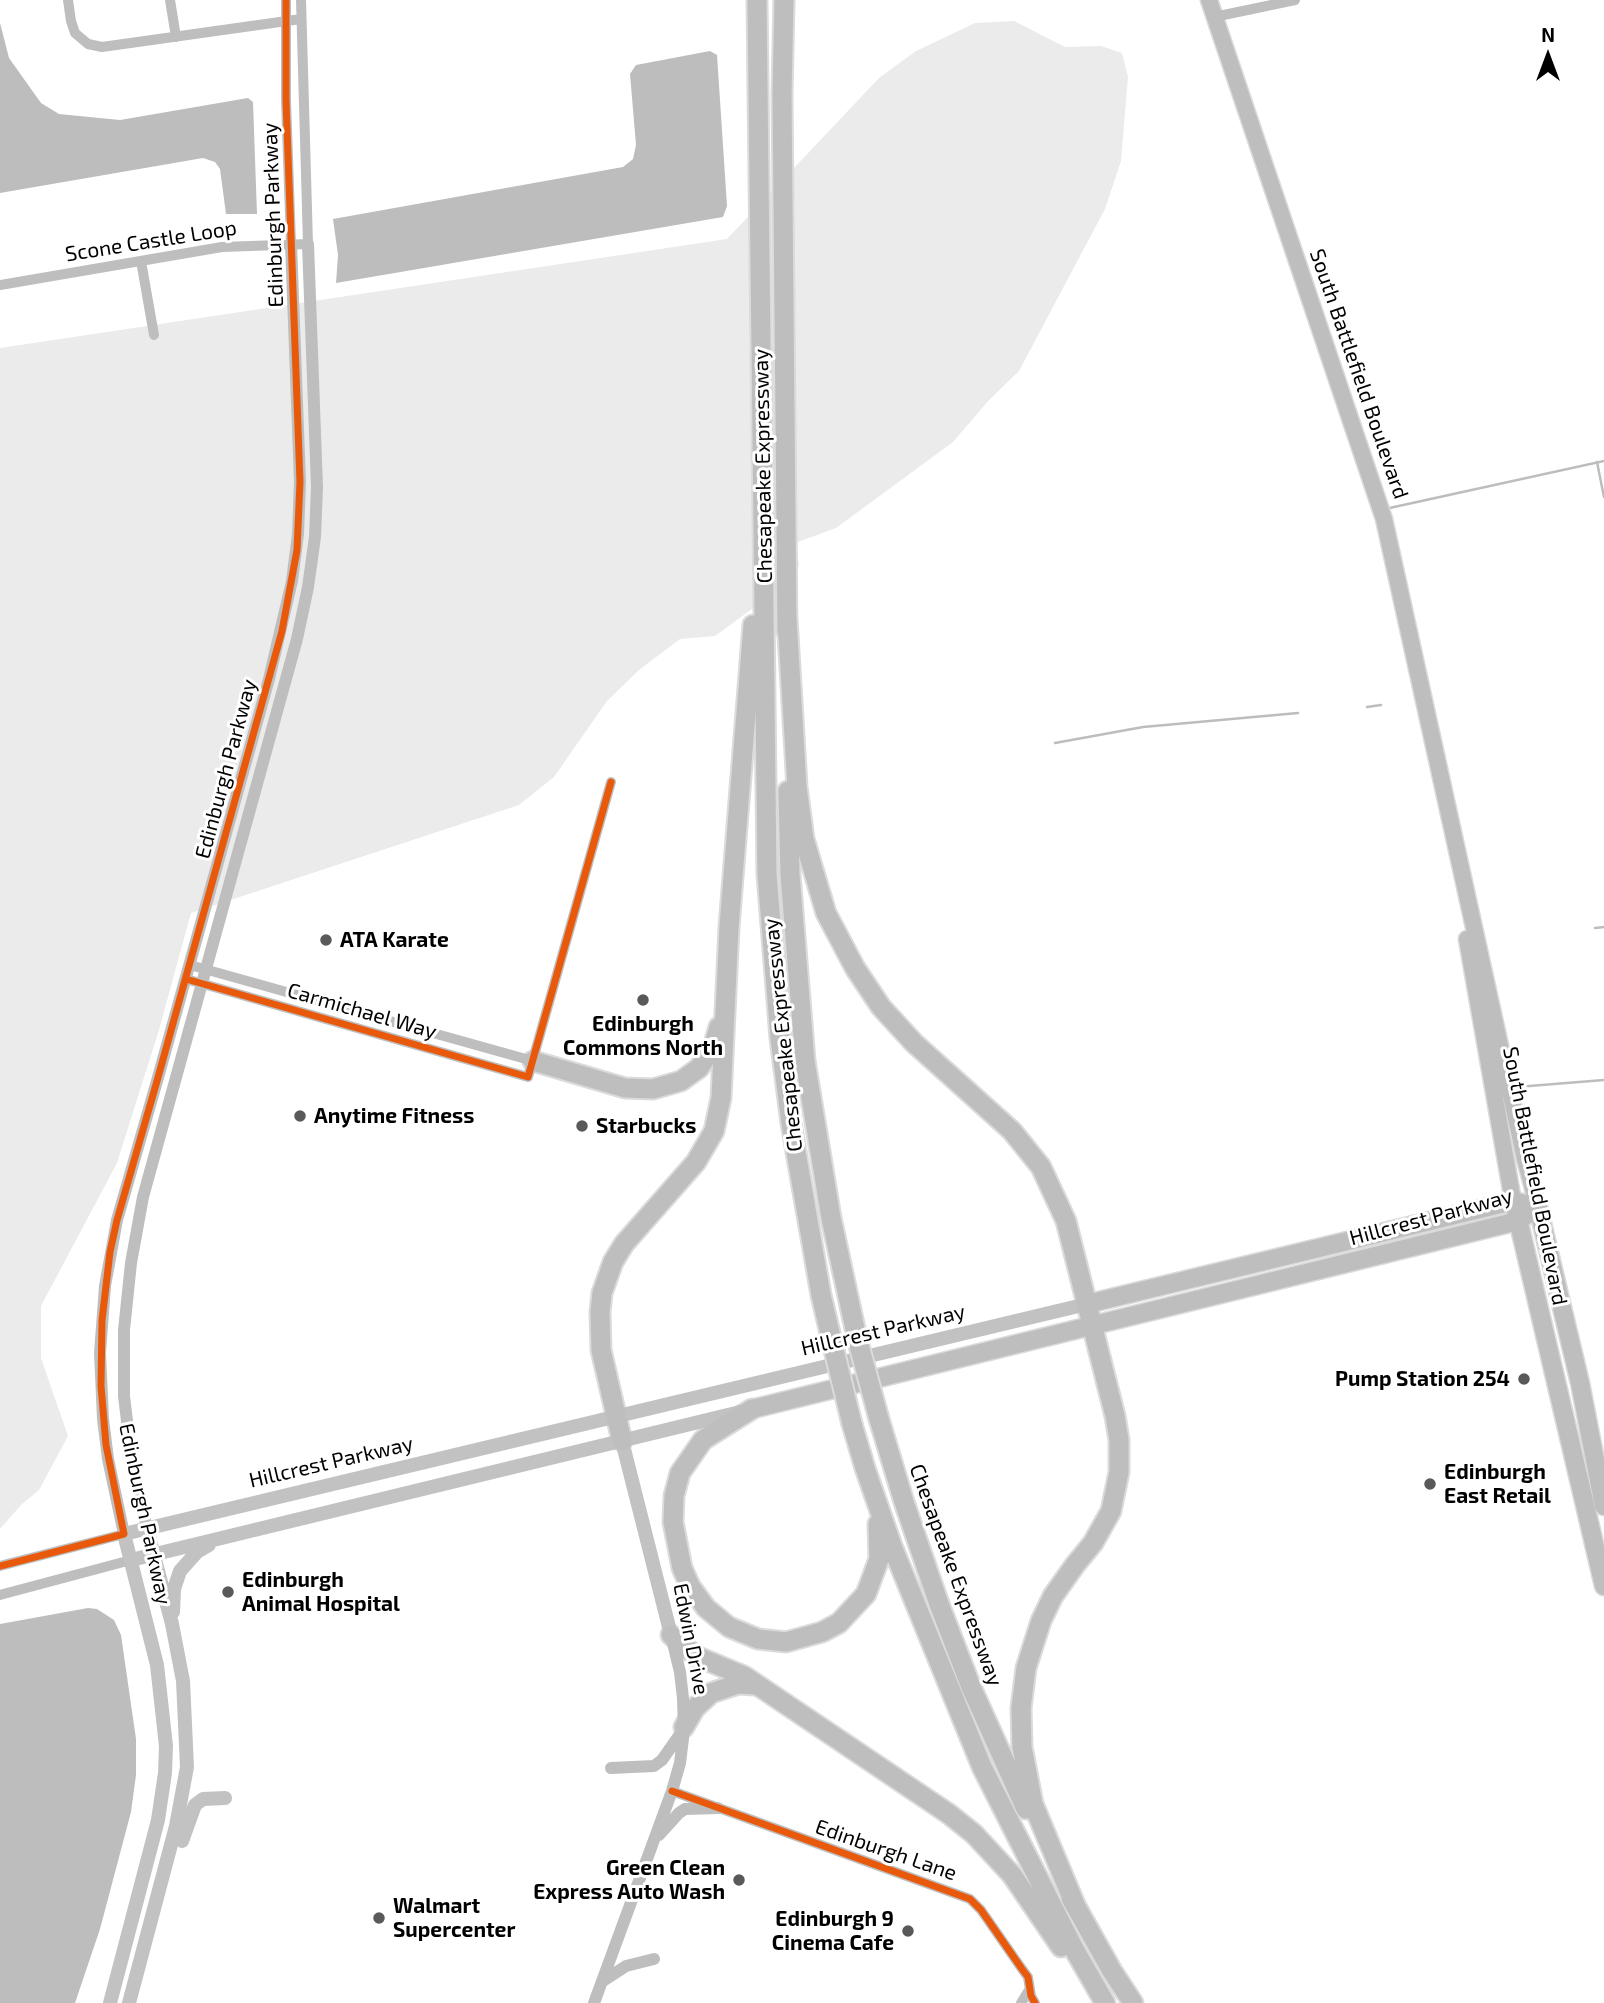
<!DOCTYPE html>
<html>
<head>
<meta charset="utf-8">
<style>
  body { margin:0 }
  #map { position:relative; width:1604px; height:2003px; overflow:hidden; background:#fff; font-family:"Exo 2",sans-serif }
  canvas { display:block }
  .north { position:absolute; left:1513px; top:21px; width:70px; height:70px; -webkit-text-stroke:5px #fff; paint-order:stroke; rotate:0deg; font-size:19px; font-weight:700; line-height:28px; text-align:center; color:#000 }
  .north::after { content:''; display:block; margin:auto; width:24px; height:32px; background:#000; clip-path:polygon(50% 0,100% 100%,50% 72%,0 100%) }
</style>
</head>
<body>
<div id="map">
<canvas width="1604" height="2003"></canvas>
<div class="north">N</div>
</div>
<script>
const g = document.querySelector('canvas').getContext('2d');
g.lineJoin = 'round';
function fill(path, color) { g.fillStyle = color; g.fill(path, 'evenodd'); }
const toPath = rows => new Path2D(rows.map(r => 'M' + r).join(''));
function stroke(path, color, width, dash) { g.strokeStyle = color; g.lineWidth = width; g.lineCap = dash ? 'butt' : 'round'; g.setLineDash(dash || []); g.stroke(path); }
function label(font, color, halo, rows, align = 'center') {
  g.font = font + ' "Exo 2",sans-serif'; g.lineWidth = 6; g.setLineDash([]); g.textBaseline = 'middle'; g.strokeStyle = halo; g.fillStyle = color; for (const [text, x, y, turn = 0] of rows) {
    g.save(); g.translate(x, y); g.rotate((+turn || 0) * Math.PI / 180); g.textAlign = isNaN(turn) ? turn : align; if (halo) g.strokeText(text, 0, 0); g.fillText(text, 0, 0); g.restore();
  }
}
fill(toPath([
  [1014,21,1065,47,1101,46,1122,53,1128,77,1121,161,1105,209,1019,371,989,400,953,442,836,528,795,543,799,565,763,601,715,636,680,639,639,670,607,701,554,777,519,805,191,913,159,1030,117,1163,41,1306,41,1358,68,1436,39,1490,21,1505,0,1529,0,348,727,239,879,78,916,51,975,23]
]), '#ebebeb');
fill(toPath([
  [0,23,9,58,41,103,59,114,120,120,248,98,253,102,257,214,226,214,220,169,215,162,203,158,0,193],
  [710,51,717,55,727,206,723,217,336,283,338,255,333,219,623,167,633,159,636,145,630,74,636,65],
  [88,1608,97,1609,114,1620,121,1635,136,1739,136,1775,131,1812,100,1929,75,2003,0,2003,0,1624]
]), '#bdbdbd');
stroke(toPath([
  [1597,462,1604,497],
  [1385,509,1604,461],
  [1367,707,1381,705],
  [1055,743,1143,727,1298,713],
  [1595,928,1604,927],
  [1517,1087,1604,1080]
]), '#bdbdbd', 2.5);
const primary = toPath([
  [1209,0,1384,519,1525,1159,1538,1207],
  [1467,939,1513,1201]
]);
const trunk = toPath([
  [1538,1207,1580,1383,1604,1506],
  [1516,1211,1604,1586],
  [1087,1304,1513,1201,1538,1207],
  [752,1409,1518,1221,1538,1207]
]);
const motorway = toPath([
  [757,0,767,874,780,1038,791,1123,821,1295,833,1346],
  [784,0,782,95,787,632],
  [787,618,797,787,804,839,826,913,855,968,881,1007,914,1043,1012,1131,1041,1167,1066,1221,1115,1416,1119,1440,1119,1472,1111,1511,1093,1543,1075,1565,1053,1596,1041,1621,1026,1668,1021,1708,1022,1747,1033,1804,1076,1907],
  [788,791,790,875,805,1061,831,1218,857,1338],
  [533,1061,625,1088,653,1089,681,1081,699,1068,713,1047,719,1027],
  [752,1409,703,1440,680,1473,674,1496,673,1522,682,1568,690,1586,706,1608,729,1627,758,1639,786,1642,822,1632,839,1623,866,1594,879,1559,878,1524],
  [879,1419,904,1502,939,1604,971,1687,1026,1809],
  [852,1424,865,1468,892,1546,982,1767,1074,1949,1105,2003],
  [622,1441,601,1350,600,1312,602,1293,613,1262,624,1244,696,1162,714,1131,721,1098,729,927,753,625],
  [671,1635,696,1656,744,1676,949,1814,974,1834,1012,1875,1061,1947],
  [684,1727,695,1708,711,1693,738,1684,755,1685],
  [1071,1898,1112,1971,1133,2003]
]);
stroke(primary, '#dbdbdb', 19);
stroke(trunk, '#dbdbdb', 21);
stroke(motorway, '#dbdbdb', 23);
stroke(toPath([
  [68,0,71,21,75,33,88,44,102,47,301,19],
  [170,0,176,37],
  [286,0,286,100,291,244],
  [1214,17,1295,0],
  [141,261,154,335],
  [0,285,222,247,308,244,301,0],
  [190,965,533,1061],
  [186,979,528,1077,611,782],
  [0,1566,124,1534],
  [0,1595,131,1560],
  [672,1791,970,1899,981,1910,1022,1969,1028,1977,1031,1996,1035,2003],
  [1021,2003,1029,1990]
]), '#bebebe', 10);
stroke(toPath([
  [147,1529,132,1463,124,1396,124,1330,131,1263,143,1197,297,639,308,587,315,537,317,487,308,244],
  [124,1534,108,1459,103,1419,100,1353,105,1286,117,1220,157,1081,269,679,292,581,298,534,300,482,291,244],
  [611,1768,654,1766,662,1760,683,1730],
  [659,1835,679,1813,685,1809,718,1808],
  [603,1981,626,1966,654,1959],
  [594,2003,672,1791,680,1763,684,1730,683,1698,680,1672,671,1635]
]), '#bebebe', 12);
stroke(toPath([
  [622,1441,671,1635],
  [131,1560,740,1412],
  [173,1612,174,1589,180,1571,197,1552,209,1545],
  [182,1841,195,1805,203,1799,225,1798],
  [110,2003,158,1820,165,1773,166,1746,157,1665,124,1534,1087,1304],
  [129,2003,176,1826,187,1767,183,1681,172,1624,147,1529]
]), '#c2c2c2', 14);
stroke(primary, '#bebebe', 16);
stroke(trunk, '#bebebe', 18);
stroke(motorway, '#bebebe', 19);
const motorwayBridge = toPath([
  [857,1338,879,1419],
  [833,1346,852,1424]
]);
stroke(motorwayBridge, '#dbdbdb', 23, []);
stroke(motorwayBridge, '#bebebe', 19);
stroke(toPath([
  [186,979,528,1077,611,782],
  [0,1566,124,1534,106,1445,101,1386,102,1320,110,1252,117,1220,157,1081,282,631,297,550,300,482,286,100,286,0],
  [672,1791,970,1899,981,1910,1022,1969,1028,1977,1031,1996,1035,2003]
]), '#e8590c', 7);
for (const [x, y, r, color] of [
  [326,940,7,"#595959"],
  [643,1000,7,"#595959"],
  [300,1116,7,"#595959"],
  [582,1126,7,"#595959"],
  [1524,1379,7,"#595959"],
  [1430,1484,7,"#595959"],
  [228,1592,7,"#595959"],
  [739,1880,7,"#595959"],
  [379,1918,7,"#595959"],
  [908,1931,7,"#595959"]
]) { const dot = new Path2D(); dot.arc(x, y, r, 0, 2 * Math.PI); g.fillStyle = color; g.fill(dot); stroke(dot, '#fff', 2.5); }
label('21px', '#000', '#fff', [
  ["Edinburgh Parkway",273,215,-92],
  ["Scone Castle Loop",151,241,-9],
  ["South Battlefield Boulevard",1359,374,71],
  ["Chesapeake Expressway",763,466,-91],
  ["Edinburgh Parkway",226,769,-75],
  ["Carmichael Way",362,1011,16],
  ["Chesapeake Expressway",783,1035,-96],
  ["South Battlefield Boulevard",1535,1176,79],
  ["Hillcrest Parkway",1431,1217,-15],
  ["Hillcrest Parkway",883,1330,-13],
  ["Hillcrest Parkway",331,1462,-13],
  ["Edinburgh Parkway",145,1514,78],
  ["Chesapeake Expressway",956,1575,70],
  ["Edwin Drive",691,1639,79],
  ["Edinburgh Lane",886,1850,19]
]);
label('bold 21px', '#000', '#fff', [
  ["ATA Karate",340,940],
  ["Edinburgh",643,1024,"center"],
  ["Commons North",643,1048,"center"],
  ["Anytime Fitness",314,1116],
  ["Starbucks",596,1126],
  ["Pump Station 254",1510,1379,"right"],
  ["Edinburgh",1444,1472],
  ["East Retail",1444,1496],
  ["Edinburgh",242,1580],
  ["Animal Hospital",242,1604],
  ["Green Clean",725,1868,"right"],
  ["Express Auto Wash",725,1892,"right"],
  ["Walmart",393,1906],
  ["Supercenter",393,1930],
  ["Edinburgh 9",894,1919,"right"],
  ["Cinema Cafe",894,1943,"right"]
], 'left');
</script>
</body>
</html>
